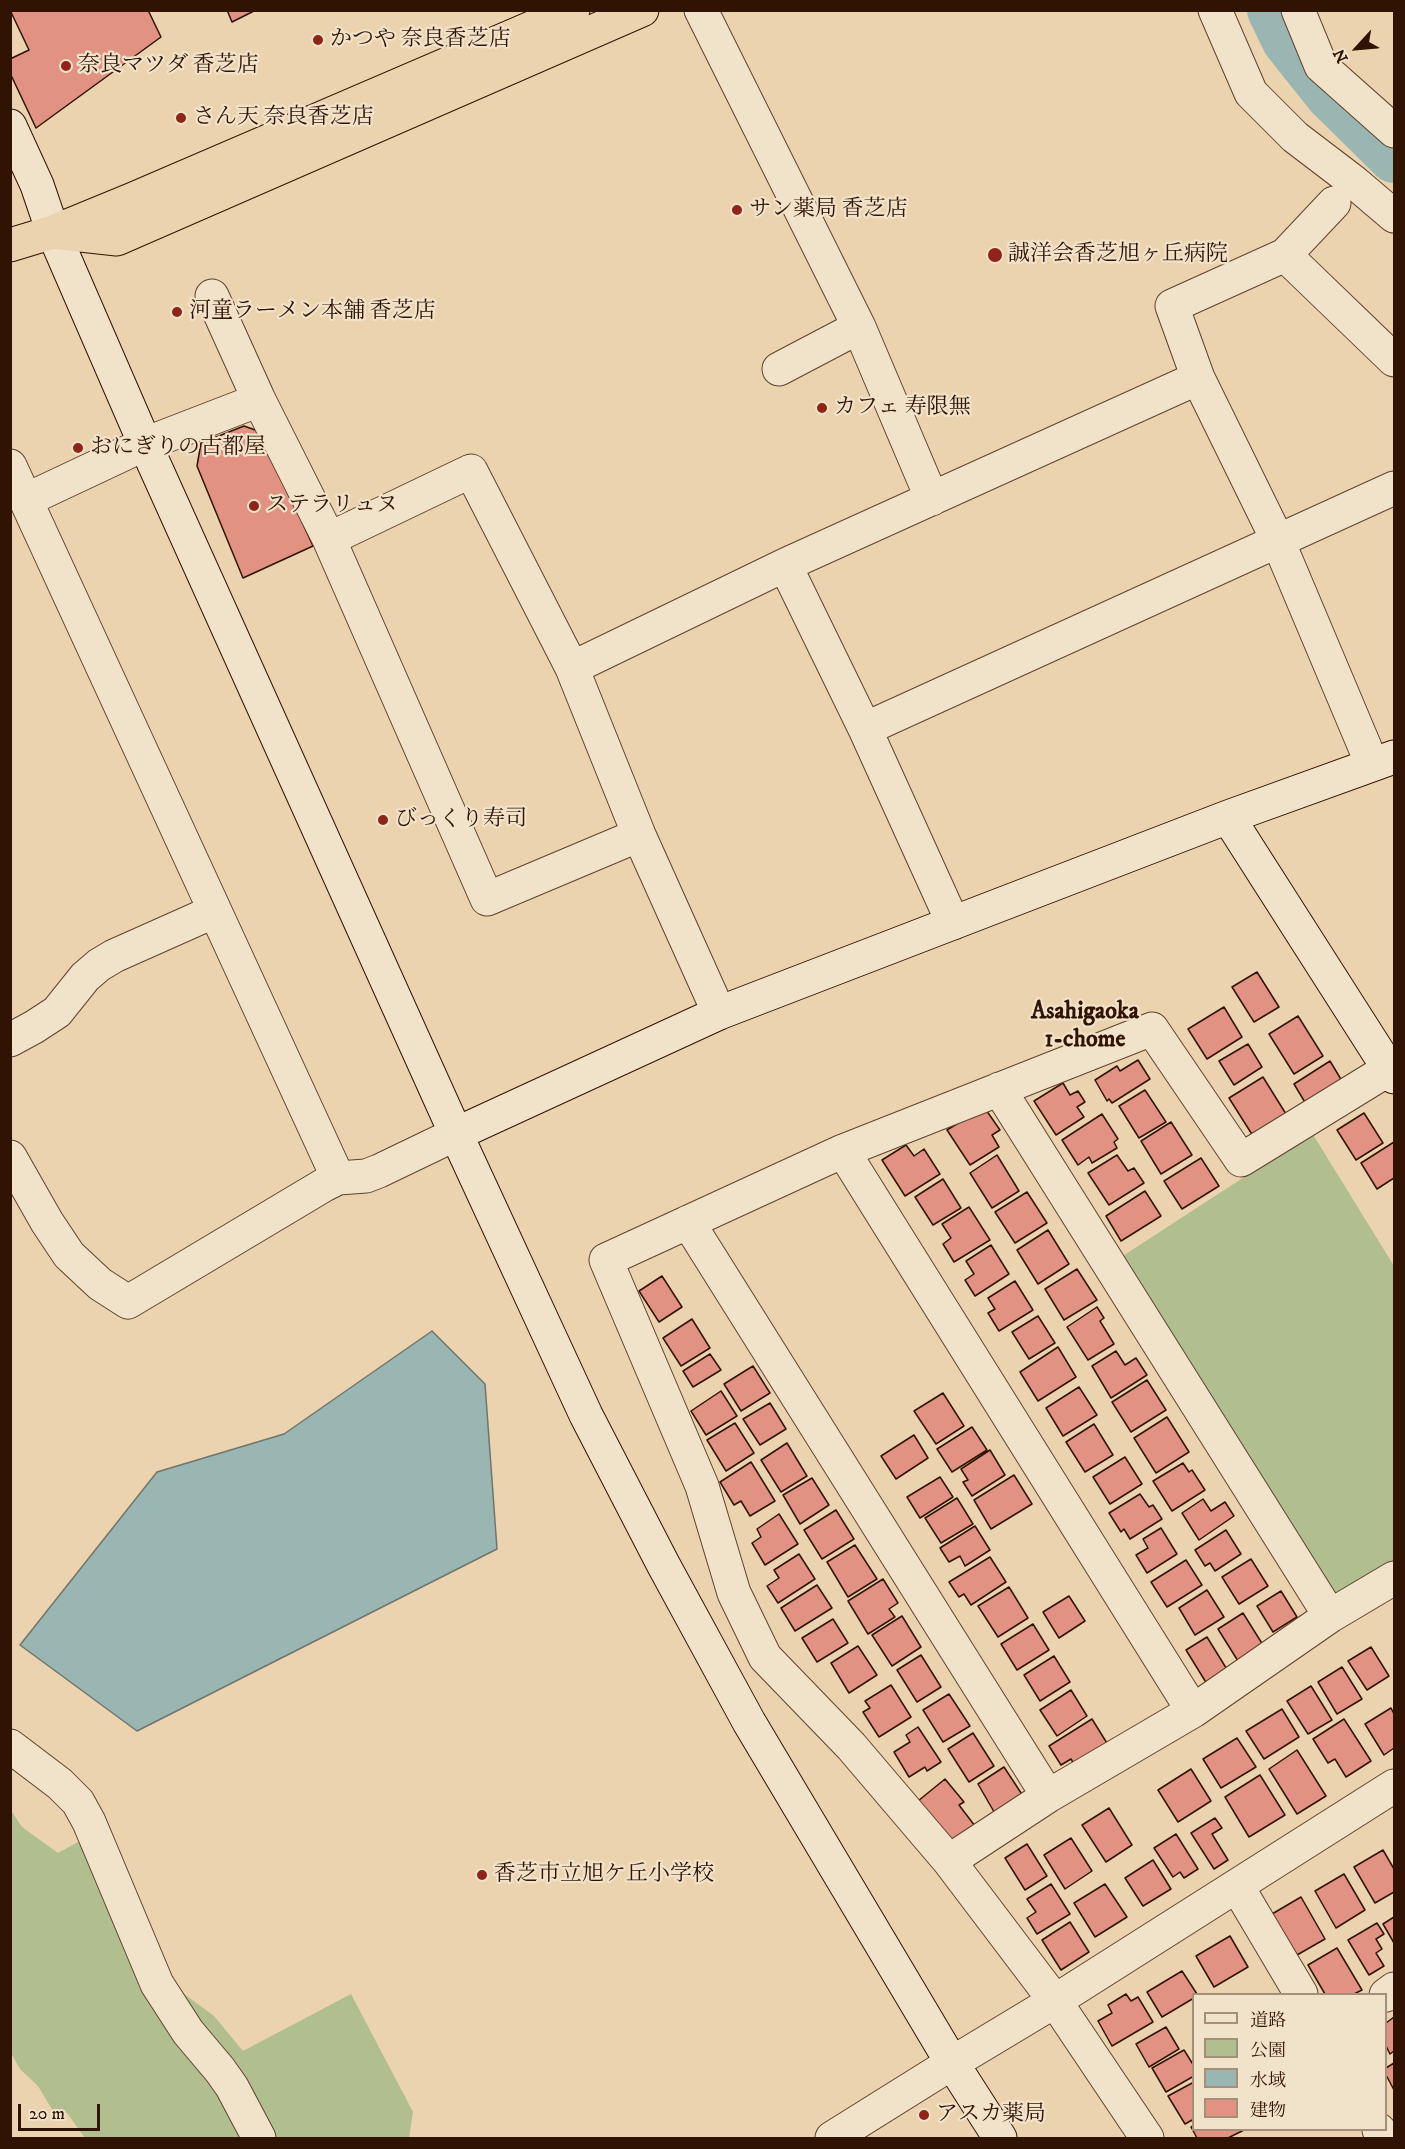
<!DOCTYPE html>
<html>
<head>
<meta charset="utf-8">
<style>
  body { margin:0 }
  #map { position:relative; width:1405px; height:2149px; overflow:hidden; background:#ead3ae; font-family:"IM FELL DW Pica","Noto Serif JP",serif }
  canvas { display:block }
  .frame { position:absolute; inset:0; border:12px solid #301303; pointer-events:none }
  .legend { position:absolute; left:1192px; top:1993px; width:195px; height:138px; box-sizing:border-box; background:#f1e2ca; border:2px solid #a48f7a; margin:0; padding:8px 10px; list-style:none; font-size:18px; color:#301303 }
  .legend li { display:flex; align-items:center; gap:12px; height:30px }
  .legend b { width:30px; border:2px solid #a48f7a }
  .north { position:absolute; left:1327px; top:18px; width:60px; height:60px; -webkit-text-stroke:4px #f1e2ca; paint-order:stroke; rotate:244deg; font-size:16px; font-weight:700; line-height:24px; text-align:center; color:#301303 }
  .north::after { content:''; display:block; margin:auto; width:21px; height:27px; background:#301303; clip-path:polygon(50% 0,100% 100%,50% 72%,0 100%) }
  .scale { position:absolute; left:18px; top:2104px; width:82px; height:27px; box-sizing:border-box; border:3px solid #301303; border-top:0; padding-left:8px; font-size:18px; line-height:21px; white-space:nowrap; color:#301303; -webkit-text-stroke:4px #f1e2ca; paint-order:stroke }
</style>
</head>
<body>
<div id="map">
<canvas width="1405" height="2149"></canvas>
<div class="frame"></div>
<ul class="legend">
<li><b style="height:8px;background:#f1e2ca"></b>道路</li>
<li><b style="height:16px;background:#b1be8f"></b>公園</li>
<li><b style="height:16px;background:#9ab6b2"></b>水域</li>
<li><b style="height:16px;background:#e19283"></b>建物</li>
</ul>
<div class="north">N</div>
<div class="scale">20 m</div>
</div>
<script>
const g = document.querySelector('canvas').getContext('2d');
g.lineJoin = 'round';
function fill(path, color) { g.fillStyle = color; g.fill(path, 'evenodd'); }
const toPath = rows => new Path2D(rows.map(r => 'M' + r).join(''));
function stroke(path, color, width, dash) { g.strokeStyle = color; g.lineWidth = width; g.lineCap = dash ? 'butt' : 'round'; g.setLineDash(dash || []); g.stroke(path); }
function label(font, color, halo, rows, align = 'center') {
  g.font = font + ' "IM FELL DW Pica","Noto Serif JP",serif'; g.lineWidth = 4.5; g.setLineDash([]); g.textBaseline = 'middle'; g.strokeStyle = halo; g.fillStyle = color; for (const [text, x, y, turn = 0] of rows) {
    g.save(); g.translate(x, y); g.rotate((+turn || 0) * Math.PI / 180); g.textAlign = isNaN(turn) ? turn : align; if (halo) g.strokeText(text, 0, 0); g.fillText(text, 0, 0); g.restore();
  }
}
fill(toPath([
  [1312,1133,1394,1266,1394,1572,1333,1610,1115,1261],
  [10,1809,22,1827,58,1853,103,1828,176,1988,214,2016,243,2051,351,1994,413,2112,409,2138,85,2138,67,2113,53,2111,38,2086,20,2069,11,2053]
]), '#b1be8f');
const water = toPath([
  [432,1331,485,1384,497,1549,137,1731,20,1645,157,1472,284,1434,432,1331]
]);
fill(water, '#9ab6b2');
stroke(water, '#70756c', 1.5);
stroke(toPath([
  [1272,10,1287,41,1330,95,1394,158]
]), '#9ab6b2', 50);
const building = toPath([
  [10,10,148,10,161,37,36,128,10,73,10,59,29,50,10,10],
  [227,10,256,10,232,22,227,10],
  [244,426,261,432,313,546,243,578,197,466,201,443,244,426],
  [1257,972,1279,1007,1254,1022,1232,987,1257,972],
  [1224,1007,1242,1037,1207,1059,1188,1029,1224,1007],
  [1298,1016,1323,1056,1294,1074,1269,1034,1298,1016],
  [1248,1044,1262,1067,1234,1085,1219,1061,1248,1044],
  [1138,1060,1150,1079,1112,1103,1109,1099,1107,1101,1095,1080,1117,1066,1120,1071,1138,1060],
  [1330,1061,1342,1081,1306,1104,1294,1084,1330,1061],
  [1263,1077,1286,1114,1253,1136,1229,1098,1263,1077],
  [1063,1083,1070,1095,1078,1091,1085,1102,1077,1107,1084,1117,1056,1135,1034,1101,1063,1083],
  [1145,1090,1166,1122,1139,1138,1119,1106,1145,1090],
  [984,1107,1000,1130,992,1135,999,1147,970,1165,947,1130,984,1107],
  [1364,1113,1383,1143,1356,1160,1337,1130,1364,1113],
  [1102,1114,1118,1139,1114,1142,1117,1148,1092,1163,1089,1157,1078,1165,1062,1140,1102,1114],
  [1171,1122,1192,1155,1161,1174,1141,1141,1171,1122],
  [1394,1142,1394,1178,1377,1189,1361,1163,1394,1142],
  [906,1145,914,1156,924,1149,940,1174,905,1196,882,1160,906,1145],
  [997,1155,1019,1191,992,1208,970,1173,997,1155],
  [1117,1155,1128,1171,1134,1168,1144,1183,1109,1205,1088,1173,1117,1155],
  [1201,1158,1219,1186,1182,1209,1164,1181,1201,1158],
  [943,1179,961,1208,933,1225,915,1197,943,1179],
  [1145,1191,1161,1216,1121,1241,1106,1216,1145,1191],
  [1027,1192,1047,1223,1015,1243,995,1212,1027,1192],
  [969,1207,990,1240,954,1262,943,1244,951,1238,942,1224,969,1207],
  [1048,1230,1069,1264,1038,1284,1017,1250,1048,1230],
  [991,1245,1009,1274,975,1296,965,1280,974,1274,966,1261,991,1245],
  [1077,1269,1097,1300,1064,1320,1045,1289,1077,1269],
  [662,1276,682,1307,659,1322,639,1291,662,1276],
  [1015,1281,1033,1310,999,1331,988,1313,995,1309,988,1298,1015,1281],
  [1097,1307,1104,1318,1100,1321,1114,1344,1088,1360,1067,1327,1097,1307],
  [1038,1316,1055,1343,1029,1359,1012,1332,1038,1316],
  [692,1319,710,1348,681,1366,663,1338,692,1319],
  [1058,1347,1076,1377,1038,1401,1020,1372,1058,1347],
  [1116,1351,1125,1365,1136,1358,1147,1375,1111,1398,1092,1366,1116,1351],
  [710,1354,721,1370,693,1387,683,1371,710,1354],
  [753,1366,770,1393,741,1411,724,1384,753,1366],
  [1147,1380,1166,1410,1131,1432,1112,1402,1147,1380],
  [1079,1387,1097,1415,1063,1436,1046,1408,1079,1387],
  [721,1391,737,1416,706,1435,691,1411,721,1391],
  [943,1393,964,1426,936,1444,914,1411,943,1393],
  [770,1403,786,1429,760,1445,743,1419,770,1403],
  [1167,1417,1189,1452,1156,1473,1134,1438,1167,1417],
  [735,1423,754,1453,726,1471,707,1440,735,1423],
  [1094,1424,1113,1455,1085,1472,1066,1442,1094,1424],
  [972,1427,987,1450,952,1472,937,1449,972,1427],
  [914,1435,928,1458,896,1479,881,1456,914,1435],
  [787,1443,807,1476,781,1492,761,1460,787,1443],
  [990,1450,1005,1475,972,1496,963,1482,968,1480,961,1469,990,1450],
  [1125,1457,1142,1484,1110,1504,1093,1477,1125,1457],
  [751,1462,775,1501,750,1516,741,1501,734,1505,720,1482,751,1462],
  [1183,1463,1189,1472,1192,1470,1205,1490,1172,1511,1153,1481,1183,1463],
  [1014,1475,1032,1504,991,1529,974,1500,1014,1475],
  [940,1477,953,1497,920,1518,907,1497,940,1477],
  [812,1478,829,1505,800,1524,783,1495,812,1478],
  [1140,1494,1149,1507,1153,1505,1162,1519,1130,1539,1124,1529,1121,1532,1109,1513,1140,1494],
  [957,1498,973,1524,941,1543,925,1518,957,1498],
  [1203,1499,1211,1511,1225,1502,1234,1516,1199,1540,1182,1513,1203,1499],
  [836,1510,854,1539,822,1559,804,1530,836,1510],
  [779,1514,798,1544,765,1565,752,1543,761,1537,757,1529,779,1514],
  [975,1526,990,1550,965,1566,960,1556,949,1562,940,1548,975,1526],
  [1161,1528,1177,1554,1147,1573,1136,1555,1148,1548,1143,1539,1161,1528],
  [1226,1530,1241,1554,1215,1571,1210,1563,1205,1566,1195,1550,1226,1530],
  [855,1545,877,1579,848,1597,827,1562,855,1545],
  [799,1554,815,1579,778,1603,767,1586,779,1578,774,1570,799,1554],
  [990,1557,1006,1582,971,1605,964,1594,959,1597,949,1582,990,1557],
  [1251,1559,1268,1586,1239,1604,1222,1577,1251,1559],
  [1186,1560,1202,1585,1167,1607,1151,1582,1186,1560],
  [883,1579,898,1603,889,1609,895,1617,868,1634,848,1601,883,1579],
  [817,1585,832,1608,795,1631,781,1608,817,1585],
  [1009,1587,1028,1618,998,1637,978,1606,1009,1587],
  [1207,1590,1224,1617,1195,1635,1179,1608,1207,1590],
  [1281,1591,1297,1617,1273,1632,1257,1606,1281,1591],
  [1069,1596,1085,1621,1059,1638,1043,1612,1069,1596],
  [1243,1613,1263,1645,1238,1661,1218,1629,1243,1613],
  [902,1616,921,1647,892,1666,872,1635,902,1616],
  [833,1619,848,1643,817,1662,802,1638,833,1619],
  [1033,1624,1049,1650,1017,1670,1001,1644,1033,1624],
  [1207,1637,1228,1671,1207,1684,1186,1650,1207,1637],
  [858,1646,877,1675,849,1693,831,1663,858,1646],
  [1371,1647,1389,1676,1367,1690,1348,1661,1371,1647],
  [921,1655,941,1687,917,1702,897,1670,921,1655],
  [1054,1656,1070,1682,1040,1701,1024,1675,1054,1656],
  [1342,1667,1362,1699,1337,1714,1318,1682,1342,1667],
  [891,1685,911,1717,879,1737,863,1712,870,1708,865,1701,891,1685],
  [1311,1686,1332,1720,1308,1734,1287,1701,1311,1686],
  [1071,1690,1087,1716,1057,1736,1040,1710,1071,1690],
  [949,1694,970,1726,943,1742,923,1710,949,1694],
  [1391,1708,1394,1714,1394,1748,1384,1755,1365,1724,1391,1708],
  [1282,1709,1299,1737,1264,1759,1246,1731,1282,1709],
  [1092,1719,1110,1748,1077,1769,1071,1759,1061,1765,1049,1746,1092,1719],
  [1344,1719,1371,1761,1346,1777,1335,1759,1328,1763,1313,1739,1344,1719],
  [918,1727,941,1762,927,1771,925,1767,909,1777,894,1752,910,1742,906,1735,918,1727],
  [973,1733,994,1766,969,1782,948,1749,973,1733],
  [1237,1738,1256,1767,1221,1788,1203,1759,1237,1738],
  [1297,1750,1326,1796,1297,1814,1269,1769,1297,1750],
  [1004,1767,1025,1799,997,1817,978,1784,1004,1767],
  [1191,1769,1211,1801,1178,1822,1158,1790,1191,1769],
  [1260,1775,1285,1815,1249,1837,1225,1797,1260,1775],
  [945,1779,964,1802,959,1805,975,1826,953,1844,918,1801,945,1779],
  [1109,1808,1132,1845,1106,1862,1082,1825,1109,1808],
  [1215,1818,1222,1828,1212,1834,1228,1860,1214,1869,1191,1833,1215,1818],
  [1176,1834,1198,1869,1184,1878,1180,1872,1173,1877,1154,1848,1176,1834],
  [1071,1838,1092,1871,1065,1889,1044,1855,1071,1838],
  [1027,1844,1047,1876,1025,1890,1005,1858,1027,1844],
  [1383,1850,1394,1869,1394,1892,1375,1903,1354,1867,1383,1850],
  [1153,1860,1171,1889,1143,1906,1125,1878,1153,1860],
  [1344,1874,1365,1910,1336,1928,1315,1891,1344,1874],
  [1051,1884,1070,1914,1037,1934,1027,1918,1036,1912,1027,1899,1051,1884],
  [1105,1884,1127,1917,1095,1937,1074,1903,1105,1884],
  [1301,1897,1325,1939,1297,1955,1272,1914,1301,1897],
  [1394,1917,1394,1943,1383,1924,1394,1917],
  [1070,1922,1089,1952,1061,1970,1042,1940,1070,1922],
  [1377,1923,1384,1934,1376,1939,1382,1949,1376,1953,1384,1966,1369,1975,1348,1940,1377,1923],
  [1230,1936,1248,1967,1214,1987,1196,1956,1230,1936],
  [1337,1948,1362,1990,1354,1994,1325,1994,1308,1965,1337,1948],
  [1182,1971,1197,1994,1194,1994,1194,1998,1162,2017,1147,1992,1182,1971],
  [1126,1994,1131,2001,1138,1997,1153,2022,1112,2046,1098,2021,1112,2013,1108,2005,1126,1994],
  [1394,2017,1394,2051,1390,2054,1386,2046,1386,2023,1394,2017],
  [1166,2027,1179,2049,1149,2067,1136,2044,1166,2027],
  [1184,2050,1194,2066,1194,2076,1166,2092,1152,2068,1184,2050],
  [1394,2063,1394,2090,1386,2075,1386,2068,1394,2063],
  [1194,2082,1194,2119,1185,2124,1168,2096,1194,2082],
  [1194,2125,1194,2130,1244,2130,1228,2138,1197,2138,1191,2127,1194,2125]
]);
fill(building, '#e19283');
stroke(building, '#301303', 1.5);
const street = toPath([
  [701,10,859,327,932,499],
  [1215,10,1251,93,1295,137,1354,182,1394,216],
  [1298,10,1321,66,1394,131],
  [1285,255,1334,203],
  [212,296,259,400,329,539,487,899,639,835],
  [779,369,859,327],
  [10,466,338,1178],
  [26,500,145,444,259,400],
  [329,539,471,471,572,668,639,835,719,1013],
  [785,565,865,729,1394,488],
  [572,668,785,565,1198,378],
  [865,729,953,923],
  [1372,764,1278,541,1198,378,1172,306,1285,255,1394,360],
  [10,1040,34,1027,57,1012,85,977,99,965,114,956,215,911],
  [999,1089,1330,1616],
  [843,1151,1193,1711],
  [10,1157,47,1222,69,1255,100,1284,128,1302,324,1185,338,1178,366,1176,379,1171,456,1134],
  [688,1222,1048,1796],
  [10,1746,60,1784,78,1802,89,1822,157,1984,188,2032,220,2070,232,2087,259,2138],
  [949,1861,1048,1796,1193,1711,1330,1616,1394,1578],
  [1237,1886,1301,1994],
  [1386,1995,1394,1989],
  [1379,2130,1385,2138],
  [832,2138,952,2063,1055,2001,1394,1786],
  [1147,2138,1055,2001,949,1861,851,1746,765,1657,734,1593,702,1486,606,1260,843,1151,1152,1029,1241,1160,1389,1069]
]);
const secondary = toPath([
  [10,126,37,185,53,232,145,444,456,1134,586,1415,663,1564,749,1722,952,2063,1000,2138],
  [1228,817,1394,1077],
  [456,1134,719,1013,1228,817,1394,757]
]);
const highway = toPath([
  [53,232,117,239,642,10],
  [10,245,53,232,131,200,573,10]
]);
stroke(street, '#5e432e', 35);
stroke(secondary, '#301303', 35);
stroke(highway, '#301303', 35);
stroke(street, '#f1e2ca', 33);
stroke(secondary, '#f1e2ca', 33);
stroke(highway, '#ead3ae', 33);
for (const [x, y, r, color] of [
  [318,40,6,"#8f2418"],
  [66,66,6,"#8f2418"],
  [181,118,6,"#8f2418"],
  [737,210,6,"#8f2418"],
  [995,255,8,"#8f2418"],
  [177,312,6,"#8f2418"],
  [822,408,6,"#8f2418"],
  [78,448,6,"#8f2418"],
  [254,506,6,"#8f2418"],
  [383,820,6,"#8f2418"],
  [482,1875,6,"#8f2418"],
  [924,2115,6,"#8f2418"]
]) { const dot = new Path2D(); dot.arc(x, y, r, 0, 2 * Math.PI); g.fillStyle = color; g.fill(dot); stroke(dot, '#f1e2ca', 2); }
label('22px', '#301303', '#f1e2ca', [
  ["かつや 奈良香芝店",330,40],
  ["奈良マツダ 香芝店",78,66],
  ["さん天 奈良香芝店",193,118],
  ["サン薬局 香芝店",749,210],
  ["誠洋会香芝旭ヶ丘病院",1008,255],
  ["河童ラーメン本舗 香芝店",189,312],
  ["カフェ 寿限無",834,408],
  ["おにぎりの古都屋",90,448],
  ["ステラリュヌ",266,506],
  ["びっくり寿司",395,820],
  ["香芝市立旭ケ丘小学校",494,1875],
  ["アスカ薬局",936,2115]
], 'left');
label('bold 24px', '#301303', '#f1e2ca', [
  ["Asahigaoka",1085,1013],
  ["1-chome",1085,1041]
]);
</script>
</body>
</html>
